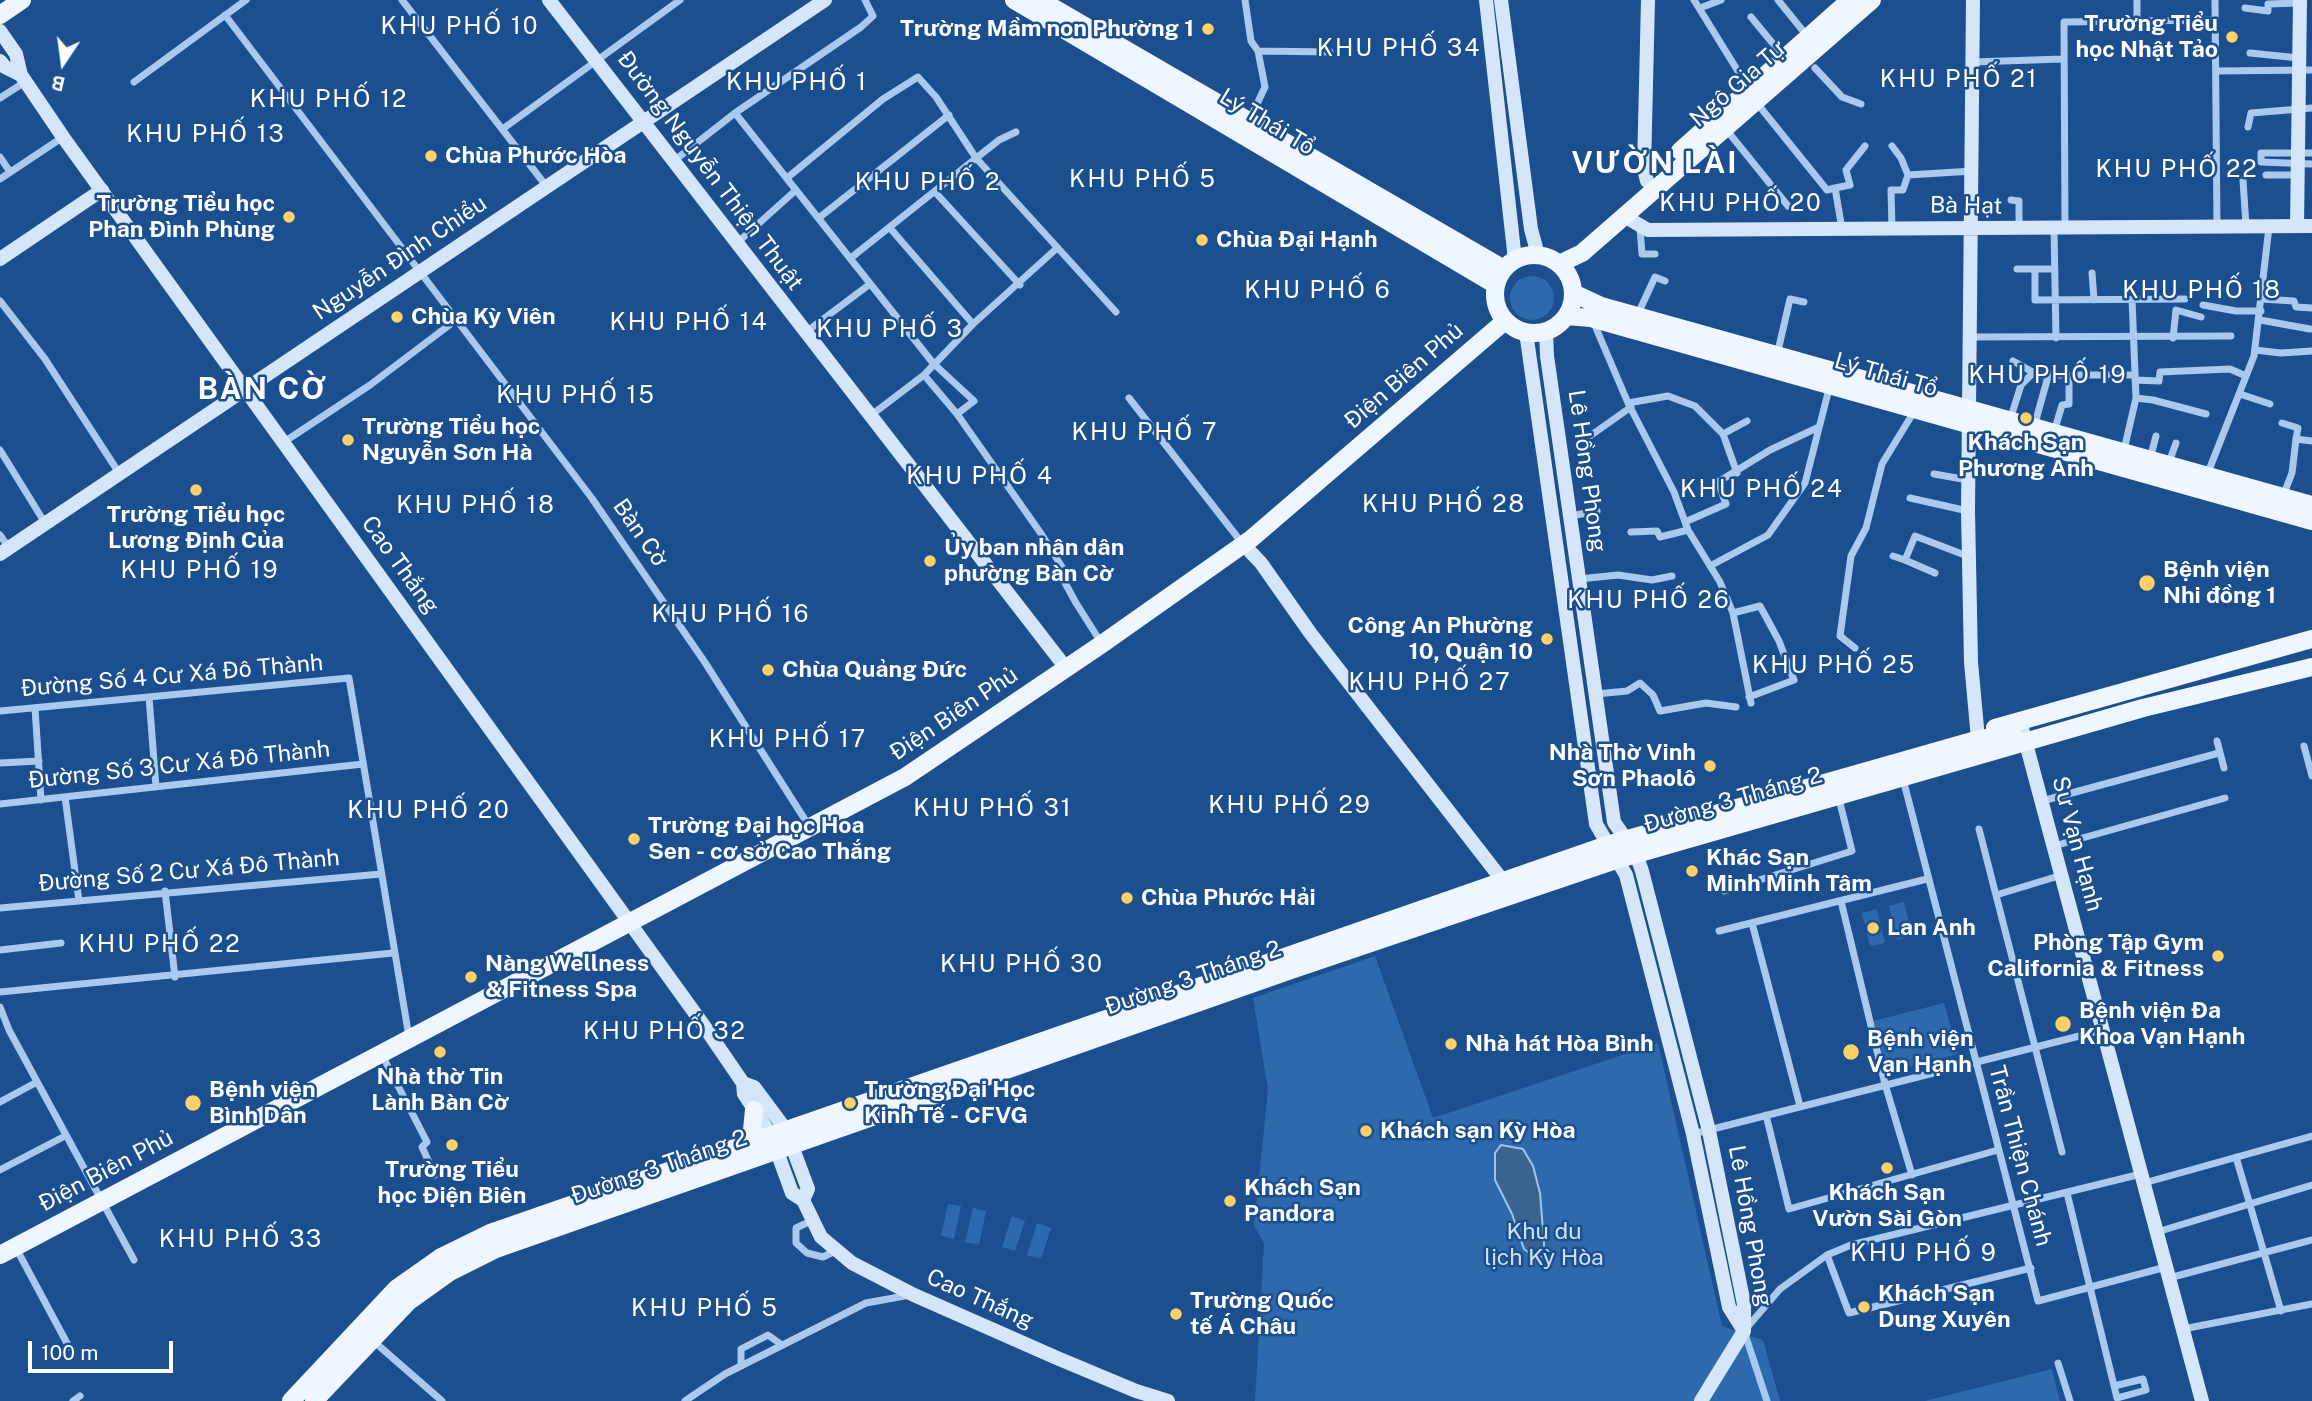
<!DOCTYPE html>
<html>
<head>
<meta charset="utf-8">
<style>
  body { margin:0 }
  #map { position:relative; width:2312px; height:1401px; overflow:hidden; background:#1b4f8f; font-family:"Public Sans",sans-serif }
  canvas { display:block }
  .north { position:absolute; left:28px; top:28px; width:70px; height:70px; -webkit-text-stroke:5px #1b4f8f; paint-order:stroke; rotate:193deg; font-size:19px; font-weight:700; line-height:28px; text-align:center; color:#fff }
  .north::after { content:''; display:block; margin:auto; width:24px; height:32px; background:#fff; clip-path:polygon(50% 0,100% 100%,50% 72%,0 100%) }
  .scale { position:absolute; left:28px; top:1341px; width:145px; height:32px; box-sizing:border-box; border:4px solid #fff; border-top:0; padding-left:9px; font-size:21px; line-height:24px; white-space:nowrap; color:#fff; -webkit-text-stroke:5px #1b4f8f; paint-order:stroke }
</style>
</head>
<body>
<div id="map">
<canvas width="2312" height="1401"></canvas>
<div class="north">B</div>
<div class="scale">100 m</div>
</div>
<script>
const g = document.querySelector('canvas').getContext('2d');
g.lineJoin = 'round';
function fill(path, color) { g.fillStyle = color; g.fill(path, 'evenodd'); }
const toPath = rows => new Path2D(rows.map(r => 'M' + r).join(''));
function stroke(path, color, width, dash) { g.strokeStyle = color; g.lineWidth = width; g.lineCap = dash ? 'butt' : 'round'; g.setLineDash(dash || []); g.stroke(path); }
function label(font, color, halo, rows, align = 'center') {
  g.font = font + ' "Public Sans",sans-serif'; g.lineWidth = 5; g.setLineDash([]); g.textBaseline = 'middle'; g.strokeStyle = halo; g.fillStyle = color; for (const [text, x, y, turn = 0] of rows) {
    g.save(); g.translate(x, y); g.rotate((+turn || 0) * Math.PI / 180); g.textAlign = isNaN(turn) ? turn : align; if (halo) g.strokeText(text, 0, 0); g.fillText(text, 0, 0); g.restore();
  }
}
fill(toPath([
  '1510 298a22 22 0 1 1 44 0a22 22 0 1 1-44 0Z',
  [1904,902,1912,936,1897,940,1889,906],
  [1877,909,1885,943,1870,946,1862,913],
  [1375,956,1433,1118,1658,1043,1722,1326,1763,1340,1780,1401,1255,1401,1264,1243,1254,1226,1268,1090,1253,998],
  [1944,1003,1958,1054,1887,1073,1873,1021],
  [948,1204,961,1206,954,1239,941,1236],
  [973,1208,986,1211,979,1245,965,1242],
  [1012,1216,1025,1221,1015,1251,1002,1247],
  [1037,1223,1051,1228,1041,1259,1027,1255],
  [2052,1369,2060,1401,1925,1401]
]), '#2e69ad');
const water = toPath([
  [1501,1145,1523,1149,1533,1166,1540,1193,1545,1256,1536,1258,1524,1249,1512,1214,1495,1180,1495,1153,1501,1145]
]);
fill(water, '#3c6290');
stroke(water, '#9cc4f0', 2);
stroke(toPath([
  [402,0,547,187],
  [1245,0,1251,41,1258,51,1265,87,1249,121],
  [1694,0,1749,89],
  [1778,0,1808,37],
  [2215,0,2217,227],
  [1700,8,1721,0],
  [2245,8,2268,11,2268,4,2299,3],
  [225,15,591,497,704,661,809,826],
  [1751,17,1784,57],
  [2137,21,2215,20],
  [1258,51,1330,52],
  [2250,53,2299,58],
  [1973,62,2063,59],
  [1815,68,1842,97,1861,104],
  [2216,71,2312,70],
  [134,82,246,0],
  [0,98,25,82],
  [1756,102,1827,190,1835,188],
  [735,113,933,363,974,401,957,414],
  [2248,127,2251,113,2312,108],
  [504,128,680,0],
  [1725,128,1788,206],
  [1892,146,1901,158,1908,175,1973,171],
  [2312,153,2261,153,2261,162,2312,164],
  [0,157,10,172],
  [675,160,735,113,861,27,873,16,865,0],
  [2266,175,2298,175],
  [787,178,883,99,918,77,936,97,976,158,1116,312],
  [0,179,63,137],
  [2243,180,2246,226],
  [935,192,1020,285],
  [2011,200,2019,201,2019,228],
  [820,217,949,115],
  [2065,227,2064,22,2137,21,2137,0],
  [890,228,973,324],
  [1640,228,1642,254,1655,254],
  [1892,228,1891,190,1903,190,1908,175],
  [1842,229,1835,188,1850,185,1846,170,1865,146],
  [2054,229,2056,338],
  [737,243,796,190],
  [852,257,999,140,1016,132],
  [2017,269,2055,269],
  [2035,269,2035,300,2185,299],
  [2092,273,2094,300],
  [2262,299,2294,301,2296,307,2312,308],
  [0,301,45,359,119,473],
  [2203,305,2236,311,2261,311],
  [1637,316,1655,277,1665,281],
  [2260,320,2310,329],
  [1597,321,1596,328,1628,403,1674,492,1688,530,1720,582,1733,613,1751,703],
  [806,332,870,284],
  [1972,337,2231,336],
  [2173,338,2176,310,2201,317],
  [2255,350,2281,353,2312,351],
  [1777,355,1790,299,1804,302],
  [2013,361,2038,375,2135,375],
  [924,375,957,414,1042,535,1067,575,1064,581,1076,603,1102,644],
  [2135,380,2159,381,2160,372,2230,369,2246,376],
  [2240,394,2270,404],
  [1129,398,1242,543],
  [2136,398,2153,400,2206,414],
  [1628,403,1668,396,1695,406,1723,434,1737,473],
  [870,416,924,375,973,324,1056,249],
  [2010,420,2021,385,2034,372],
  [2282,423,2298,428,2296,439],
  [2034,427,2049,373],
  [2054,432,2062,405,2069,404,2069,375],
  [1723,434,1747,421],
  [1590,436,1631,407],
  [284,442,370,385,456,320],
  [0,450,45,523],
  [2124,450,2136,398,2132,299],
  [2150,459,2156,436],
  [2168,465,2176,443],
  [1934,474,1968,480],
  [2207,475,2254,356,2269,227],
  [2283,496,2292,473,2296,439,2312,441],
  [1910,498,1968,511],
  [1571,516,1597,511],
  [1685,522,1726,504,1718,482,1770,450,1819,427],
  [1631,532,1657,531,1660,537,1688,530],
  [0,535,9,548],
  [1893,556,1905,560,1915,536,1970,557],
  [1905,560,1935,573],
  [1710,566,1768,535,1805,483,1830,385],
  [1579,579,1618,575,1652,580,1672,576],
  [1733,613,1760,606,1779,641,1794,680,1749,697],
  [1855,648,1840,636,1851,556,1866,528,1882,464,1915,410],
  [1596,694,1627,691,1640,683,1653,695,1660,711,1706,703,1736,707],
  [149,697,156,787],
  [35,708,41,800],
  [0,711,349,678,409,1037],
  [2217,741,2224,768],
  [2304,746,2312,776],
  [0,763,39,761],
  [1903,779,2038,1301,2166,1267],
  [65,797,79,901],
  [2042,801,2219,753],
  [0,804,363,764],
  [1979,829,2062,1152],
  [2054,846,2225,798],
  [165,891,175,977],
  [1724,891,1852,851,1838,795],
  [1996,895,2062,875],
  [1841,901,1885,1084,1912,1175],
  [0,908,381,874],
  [1752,923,1800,1106],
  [1719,931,1927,879],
  [0,950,61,943],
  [0,992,393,953],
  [0,1007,9,1030,134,1260],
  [381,1053,427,1142,422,1147,435,1175],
  [0,1102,37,1082],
  [1766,1115,1789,1209,1998,1150],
  [1693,1134,2103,1030],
  [2236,1157,2281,1311],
  [0,1170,65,1136],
  [2144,1183,2312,1136],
  [2067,1193,2117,1398,2146,1390,2143,1379,2114,1386],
  [811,1221,796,1228,796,1243,807,1253,823,1257,835,1251],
  [2157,1232,2312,1185],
  [16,1248,69,1347],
  [1827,1255,1849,1313,2031,1268],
  [2169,1278,2312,1240],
  [2183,1329,2312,1304],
  [371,1339,442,1401],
  [2058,1363,2070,1401],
  [741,1366,741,1349,768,1335,782,1345],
  [73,1401,80,1396],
  [685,1401,725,1374,866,1303,910,1295],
  [1767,1401,1744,1331,1780,1289,1827,1255,1851,1245,2141,1174]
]), '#a9c9ee', 7);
stroke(toPath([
  [549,0,1066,668],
  [1486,0,1515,260],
  [1501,0,1531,229,1538,255],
  [1973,0,1968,511,1971,662,1979,750],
  [0,31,16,54,21,75,63,137,702,1023,743,1083,744,1094,771,1135,792,1193,803,1200,821,1237,852,1263,914,1295,1057,1358,1136,1391,1168,1401],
  [0,61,5,67,21,75],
  [1647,181,1644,169,1648,0],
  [1624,216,1648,230,2312,226],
  [2297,226,2300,0],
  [0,259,102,190],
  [1546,331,1547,356,1614,822,1636,854,1642,871,1709,1131,1744,1304,1744,1330],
  [1526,332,1596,824,1626,875,1693,1134,1729,1307,1744,1331],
  [1243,544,1261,563,1311,634,1503,881],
  [0,554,825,0],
  [2020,721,2202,1401],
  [743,1083,754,1087,786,1130,808,1189,803,1200],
  [1701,1401,1744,1331]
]), '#d6e6fa', 14);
stroke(toPath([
  [1014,0,1496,285],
  [1040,0,1504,269],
  [0,15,22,0],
  [1680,151,1850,0],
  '1495 294a39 39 0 1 1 78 0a39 39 0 1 1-78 0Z',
  [1559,264,1582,253,1872,0],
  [1573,293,1601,306,2312,505],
  [1566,316,1591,318,2312,521],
  [1995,728,2312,639],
  [745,1144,752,1130,754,1110],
  [0,1255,905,777,1102,644,1251,539,1505,321],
  [291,1401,397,1288,441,1257,490,1233,1607,845,1976,740,2012,733],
  [314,1401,408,1302,450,1272,496,1249,1291,970,1619,859,2143,708,2312,667]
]), '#f0f6ff', 18);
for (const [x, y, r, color] of [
  [1208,29,7,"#ffd166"],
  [2232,37,7,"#ffd166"],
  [431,156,7,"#ffd166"],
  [289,217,7,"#ffd166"],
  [1202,240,7,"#ffd166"],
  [397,317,7,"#ffd166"],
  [2026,418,7,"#ffd166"],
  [348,440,7,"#ffd166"],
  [196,490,7,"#ffd166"],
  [930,561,7,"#ffd166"],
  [2147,583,9,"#ffd166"],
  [1547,639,7,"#ffd166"],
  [768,670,7,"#ffd166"],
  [1710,766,7,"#ffd166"],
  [634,839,7,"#ffd166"],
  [1692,871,7,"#ffd166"],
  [1127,898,7,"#ffd166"],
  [1873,928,7,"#ffd166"],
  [2218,956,7,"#ffd166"],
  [471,977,7,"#ffd166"],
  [2063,1024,9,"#ffd166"],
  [1451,1044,7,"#ffd166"],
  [440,1052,7,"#ffd166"],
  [1851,1052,9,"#ffd166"],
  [193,1103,9,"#ffd166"],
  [850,1103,7,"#ffd166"],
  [1366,1131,7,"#ffd166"],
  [452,1145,7,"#ffd166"],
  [1887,1168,7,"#ffd166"],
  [1230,1201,7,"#ffd166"],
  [1864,1307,7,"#ffd166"],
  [1176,1314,7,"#ffd166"]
]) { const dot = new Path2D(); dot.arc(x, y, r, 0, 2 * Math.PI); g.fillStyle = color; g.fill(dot); stroke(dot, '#1b4f8f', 2.5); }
label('bold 23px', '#fff', '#1b4f8f', [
  ["Trường Tiểu",2218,24,"right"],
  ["học Nhật Tảo",2218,50,"right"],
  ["Trường Mầm non Phường 1",1194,29,"right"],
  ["Chùa Phước Hòa",445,156],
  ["Trường Tiểu học",275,204,"right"],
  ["Phan Đình Phùng",275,230,"right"],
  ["Chùa Đại Hạnh",1216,240],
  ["Chùa Kỳ Viên",411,317],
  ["Trường Tiểu học",362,427],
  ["Nguyễn Sơn Hà",362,453],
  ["Khách Sạn",2026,443,"center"],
  ["Phương Anh",2026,469,"center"],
  ["Trường Tiểu học",196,515,"center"],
  ["Lương Định Của",196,541,"center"],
  ["Ủy ban nhân dân",944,548],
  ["phường Bàn Cờ",944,574],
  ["Bệnh viện",2163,570],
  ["Nhi đồng 1",2163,596],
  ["Công An Phường",1533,626,"right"],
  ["10, Quận 10",1533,652,"right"],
  ["Chùa Quảng Đức",782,670],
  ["Nhà Thờ Vinh",1696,753,"right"],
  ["Sơn Phaolô",1696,779,"right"],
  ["Trường Đại học Hoa",648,826],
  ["Sen - cơ sở Cao Thắng",648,852],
  ["Khác Sạn",1706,858],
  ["Minh Minh Tâm",1706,884],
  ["Chùa Phước Hải",1141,898],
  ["Lan Anh",1887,928],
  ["Phòng Tập Gym",2204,943,"right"],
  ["California & Fitness",2204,969,"right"],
  ["Nàng Wellness",485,964],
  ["& Fitness Spa",485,990],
  ["Bệnh viện Đa",2079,1011],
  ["Khoa Vạn Hạnh",2079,1037],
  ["Bệnh viện",1867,1039],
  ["Vạn Hạnh",1867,1065],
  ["Nhà hát Hòa Bình",1465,1044],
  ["Nhà thờ Tin",440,1077,"center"],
  ["Lành Bàn Cờ",440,1103,"center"],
  ["Bệnh viện",209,1090],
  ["Bình Dân",209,1116],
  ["Trường Đại Học",864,1090],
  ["Kinh Tế - CFVG",864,1116],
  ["Khách sạn Kỳ Hòa",1380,1131],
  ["Trường Tiểu",452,1170,"center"],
  ["học Điện Biên",452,1196,"center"],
  ["Khách Sạn",1244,1188],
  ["Pandora",1244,1214],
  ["Khách Sạn",1887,1193,"center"],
  ["Vườn Sài Gòn",1887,1219,"center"],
  ["Khách Sạn",1878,1294],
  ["Dung Xuyên",1878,1320],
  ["Trường Quốc",1190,1301],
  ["tế Á Châu",1190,1327]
], 'left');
label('23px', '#fff', '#1b4f8f', [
  ["Ngô Gia Tự",1738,84,-41],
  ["Lý Thái Tổ",1267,122,31],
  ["Đường Nguyễn Thiện Thuật",710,171,53],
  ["Bà Hạt",1966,206,1],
  ["Nguyễn Đình Chiểu",400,258,-34],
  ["Lý Thái Tổ",1886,375,16],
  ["Điện Biên Phủ",1404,376,-41],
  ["Lê Hồng Phong",1587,471,82],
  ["Bàn Cờ",640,533,55],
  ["Cao Thắng",400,565,54],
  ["Ðường Số 4 Cư Xá Đô Thành",172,676,-5],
  ["Điện Biên Phủ",954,714,-34],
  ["Ðường Số 3 Cư Xá Đô Thành",179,765,-6],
  ["Đường 3 Tháng 2",1733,800,-16],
  ["Sư Vạn Hạnh",2077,844,75],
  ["Ðường Số 2 Cư Xá Đô Thành",189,871,-5],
  ["Đường 3 Tháng 2",1193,978,-19],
  ["Trần Thiện Chánh",2020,1156,75],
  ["Đường 3 Tháng 2",659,1167,-19],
  ["Điện Biên Phủ",106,1171,-28],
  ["Lê Hồng Phong",1750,1226,80],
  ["Cao Thắng",980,1299,24]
]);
label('23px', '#cfe3fa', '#1b4f8f', [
  ["Khu du",1544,1232],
  ["lịch Kỳ Hòa",1544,1258]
]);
g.letterSpacing = '2px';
label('24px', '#fff', '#1b4f8f', [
  ["KHU PHỐ 10",460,27],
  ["KHU PHỐ 34",1399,49],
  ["KHU PHỐ 21",1959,80],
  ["KHU PHỐ 1",797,83],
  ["KHU PHỐ 12",329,100],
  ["KHU PHỐ 13",206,135],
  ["KHU PHỐ 22",2177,170],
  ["KHU PHỐ 5",1143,180],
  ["KHU PHỐ 2",928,183],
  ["KHU PHỐ 20",1741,204],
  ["KHU PHỐ 6",1318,291],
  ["KHU PHỐ 18",2202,291],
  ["KHU PHỐ 14",689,323],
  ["KHU PHỐ 3",890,330],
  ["KHU PHỐ 19",2048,376],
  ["KHU PHỐ 15",576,396],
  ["KHU PHỐ 7",1145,433],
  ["KHU PHỐ 4",980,477],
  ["KHU PHỐ 24",1762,490],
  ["KHU PHỐ 28",1444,505],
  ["KHU PHỐ 18",476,506],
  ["KHU PHỐ 19",200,571],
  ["KHU PHỐ 26",1649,601],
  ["KHU PHỐ 16",731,615],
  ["KHU PHỐ 25",1834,666],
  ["KHU PHỐ 27",1430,683],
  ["KHU PHỐ 17",788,740],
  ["KHU PHỐ 29",1290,806],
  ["KHU PHỐ 31",993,809],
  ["KHU PHỐ 20",429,811],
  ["KHU PHỐ 22",160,945],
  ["KHU PHỐ 30",1022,965],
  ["KHU PHỐ 32",665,1032],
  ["KHU PHỐ 33",241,1240],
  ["KHU PHỐ 9",1924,1254],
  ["KHU PHỐ 5",705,1309]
]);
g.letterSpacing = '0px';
g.letterSpacing = '2px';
label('bold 30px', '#fff', '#1b4f8f', [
  ["VƯỜN LÀI",1655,164],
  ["BÀN CỜ",263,390]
]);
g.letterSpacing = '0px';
</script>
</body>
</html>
